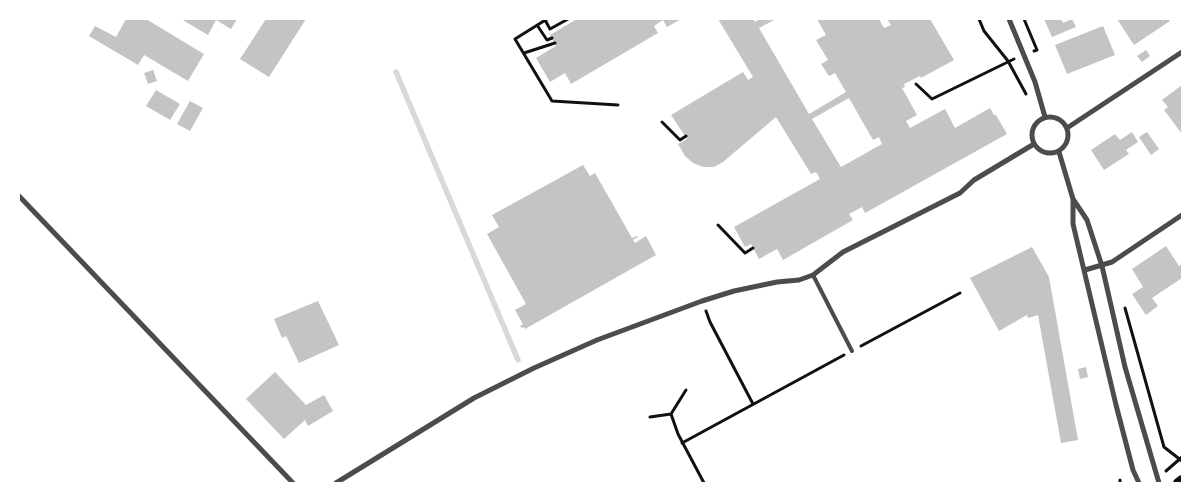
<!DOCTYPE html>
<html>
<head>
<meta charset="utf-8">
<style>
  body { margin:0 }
  #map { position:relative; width:1201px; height:502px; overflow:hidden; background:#fff; font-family:Spectral,serif }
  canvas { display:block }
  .frame { position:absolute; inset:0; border:20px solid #fff; pointer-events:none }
</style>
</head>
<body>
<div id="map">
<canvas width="1201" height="502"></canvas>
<div class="frame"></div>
</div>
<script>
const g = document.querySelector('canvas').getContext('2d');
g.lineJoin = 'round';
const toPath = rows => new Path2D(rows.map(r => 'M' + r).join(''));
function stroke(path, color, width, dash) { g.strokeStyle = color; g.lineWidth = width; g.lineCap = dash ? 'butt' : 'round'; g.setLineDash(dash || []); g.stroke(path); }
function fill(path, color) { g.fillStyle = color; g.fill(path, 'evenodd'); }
stroke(toPath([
  [396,72,518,360]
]), '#d9d9d9', 5.5);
fill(toPath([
  [126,19,146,19,204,54,188,81,144,55,138,65,89,36,95,26,116,37],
  [181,19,237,19,231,29,216,20,208,35],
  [266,19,306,19,269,77,240,59],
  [577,19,681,19,667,27,663,20,654,26,658,33,571,84,565,73,550,82,536,58,556,46,550,35],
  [718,19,753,19,755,22,760,19,776,19,759,28,809,114,846,92,835,73,829,76,821,64,828,60,816,40,826,35,817,19,879,19,884,28,891,25,887,19,930,19,954,60,921,78,920,76,904,84,905,87,902,88,917,115,906,121,910,128,945,109,955,128,990,108,994,115,996,115,1007,134,865,213,862,207,849,214,853,220,783,260,777,249,759,259,751,244,745,247,734,227,820,179,816,172,811,174,776,117,723,162,714,167,703,167,693,163,685,156,678,144,687,139,671,115,743,72,748,80,753,77],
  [849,98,873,140,879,137,882,144,841,167,812,119],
  [1044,19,1061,19,1063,23,1072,19,1076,27,1052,37],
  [1117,19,1168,19,1170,21,1134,45],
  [1103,26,1115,55,1067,74,1055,45],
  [1146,50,1150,56,1142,62,1137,56],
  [153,70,157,81,148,84,144,73],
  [1182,85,1182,134,1164,110,1168,107,1162,100],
  [156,90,180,104,170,120,146,106],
  [190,101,203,108,190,131,177,124],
  [1132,132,1138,142,1126,150,1129,154,1104,170,1091,150,1115,134,1120,140],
  [1147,132,1159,149,1151,155,1139,137],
  [583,165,590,176,595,173,632,238,637,236,638,237,633,240,635,243,646,236,656,255,525,329,524,327,522,328,520,326,523,324,515,310,526,304,487,234,499,227,492,215],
  [1166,246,1179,266,1182,264,1182,278,1152,298,1158,306,1146,315,1132,294,1143,287,1132,269],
  [1032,247,1049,277,1078,440,1061,443,1038,315,1028,318,1027,315,999,331,970,278],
  [318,301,339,345,299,363,286,336,282,338,274,319],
  [1086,367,1088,377,1080,379,1078,369],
  [275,372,306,405,324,395,333,411,308,426,305,420,284,439,246,399]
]), '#c4c4c4');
stroke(toPath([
  [547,19,515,39,552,101,618,105],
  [979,19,984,31,1008,61,1026,94],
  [1024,19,1037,50,1034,51],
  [545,20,550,29,568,19],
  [537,25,547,40,552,38],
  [524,53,555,43],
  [916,84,932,99,1014,59],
  [662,122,680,140,686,136],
  [718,225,745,253,753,248],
  [1125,308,1164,447,1182,461],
  [706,311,710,322,753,404],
  [861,346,960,293],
  [686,390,671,414,678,434,704,483],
  [650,417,671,414],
  [682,443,844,355],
  [1166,471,1182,457],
  [1120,480,1120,483]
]), '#111', 3);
stroke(toPath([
  [813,275,852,351]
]), '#4c4c4c', 4);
stroke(toPath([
  [1009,19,1035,82,1045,117],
  '1032 135a18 18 0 1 1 36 0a18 18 0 1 1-36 0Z',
  [1067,128,1182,52],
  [1059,152,1073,199,1073,224,1116,405,1133,470,1139,483],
  [19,196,293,483],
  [1073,199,1087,220,1102,266,1125,367,1159,483],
  [1085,270,1112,262,1182,215],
  [336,483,474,398,534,368,597,340,702,301,734,291,777,282,799,280,813,275,843,252,960,193,974,180,1034,144]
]), '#4c4c4c', 5);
stroke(toPath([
  [1178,483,1182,480]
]), '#111', 10);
</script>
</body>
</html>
